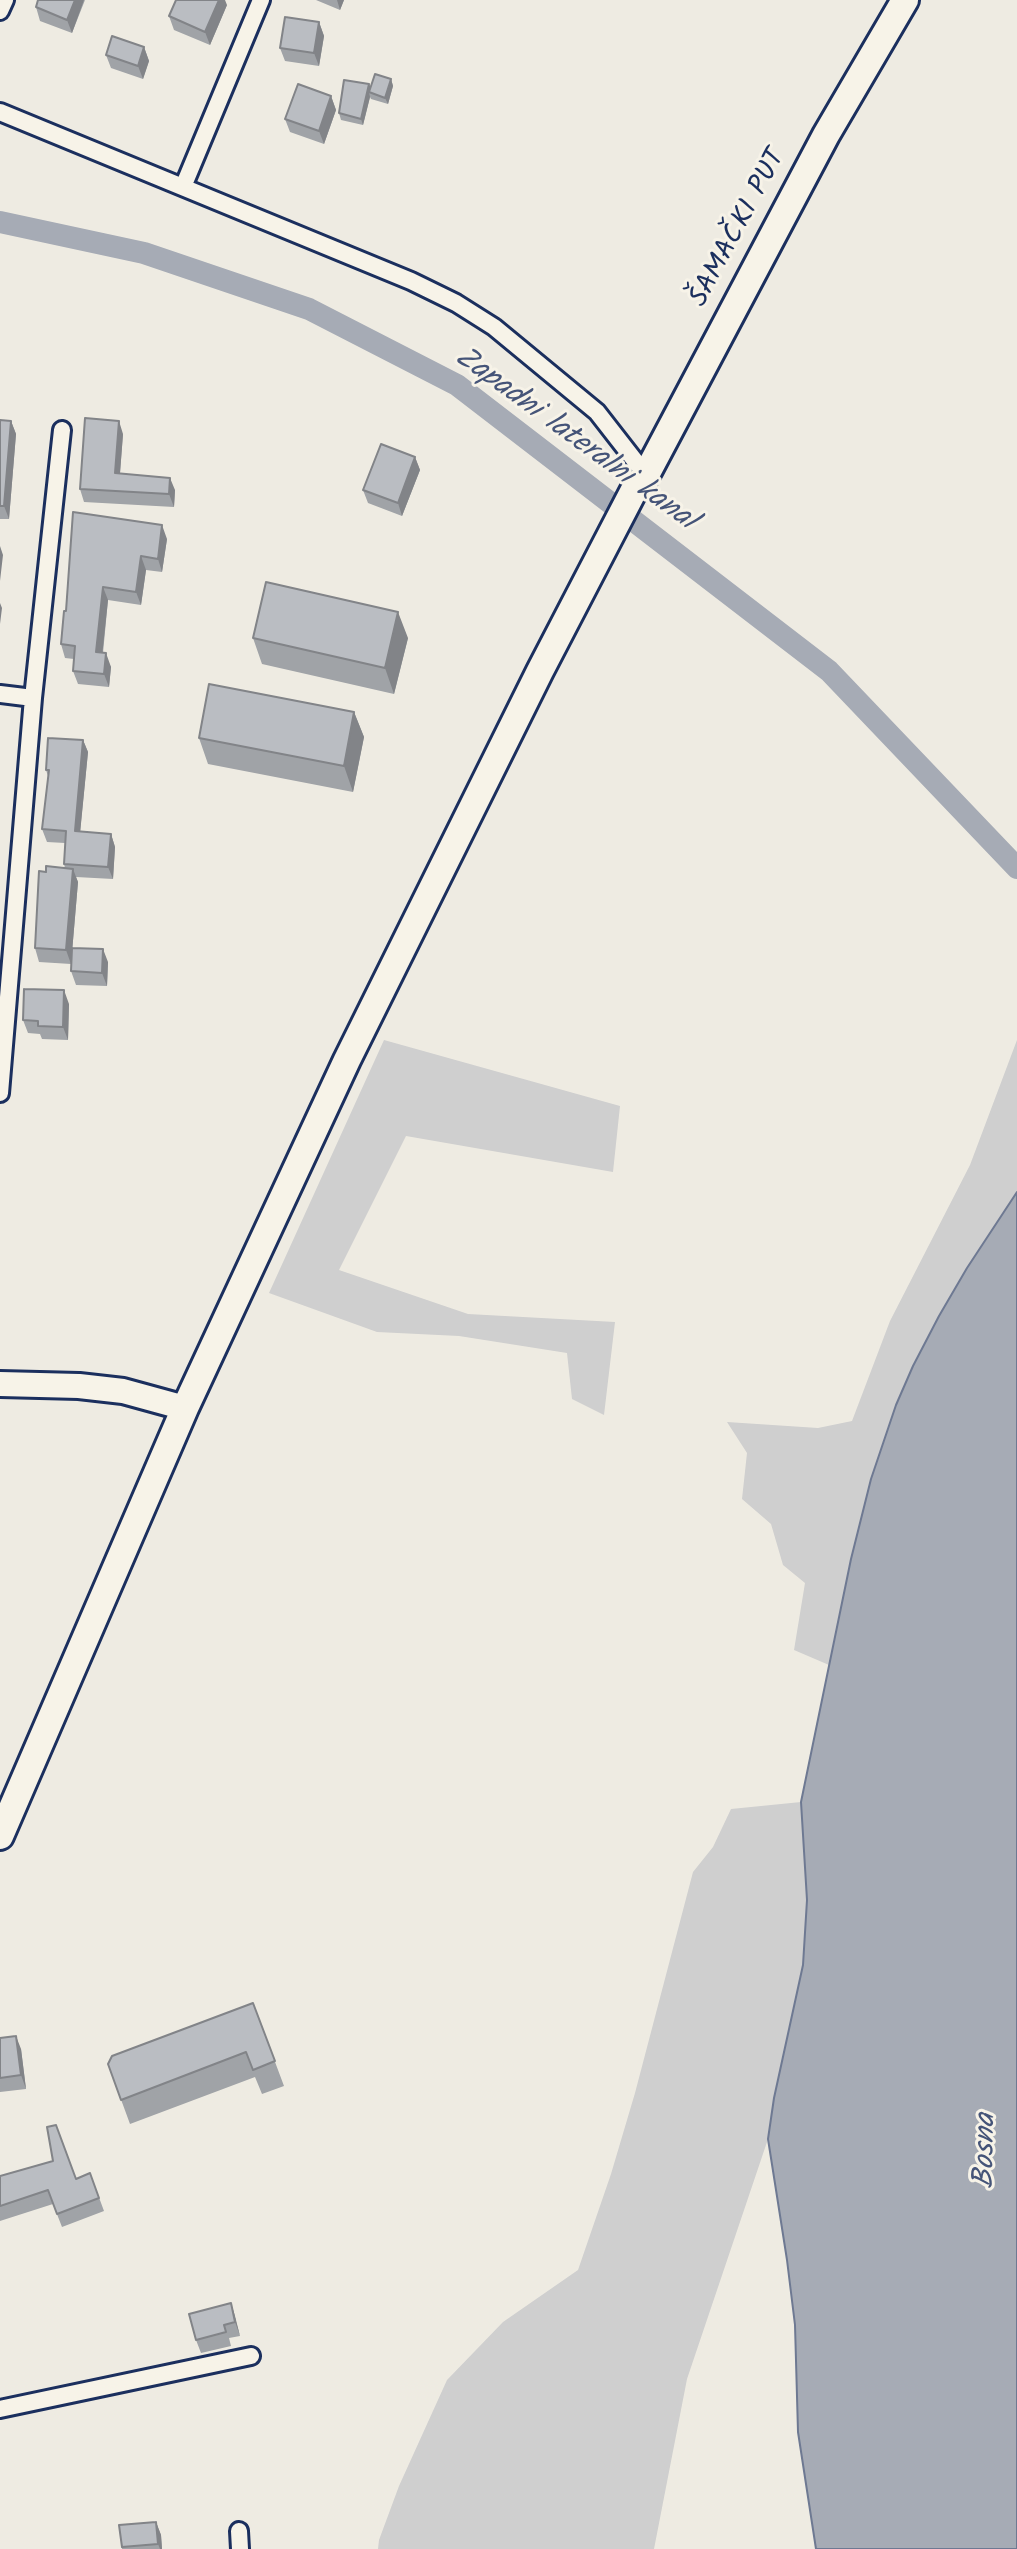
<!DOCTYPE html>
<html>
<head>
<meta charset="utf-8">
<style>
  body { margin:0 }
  canvas { display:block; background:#eeebe2 }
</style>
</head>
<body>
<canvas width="1017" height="2549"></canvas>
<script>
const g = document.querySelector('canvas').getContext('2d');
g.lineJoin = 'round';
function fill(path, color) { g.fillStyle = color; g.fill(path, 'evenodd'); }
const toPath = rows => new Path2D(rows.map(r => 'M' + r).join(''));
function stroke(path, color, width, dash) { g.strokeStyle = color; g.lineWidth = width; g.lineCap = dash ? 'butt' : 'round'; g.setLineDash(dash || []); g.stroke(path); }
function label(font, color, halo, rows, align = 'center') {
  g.font = font + ' Kalam,sans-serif'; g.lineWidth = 6; g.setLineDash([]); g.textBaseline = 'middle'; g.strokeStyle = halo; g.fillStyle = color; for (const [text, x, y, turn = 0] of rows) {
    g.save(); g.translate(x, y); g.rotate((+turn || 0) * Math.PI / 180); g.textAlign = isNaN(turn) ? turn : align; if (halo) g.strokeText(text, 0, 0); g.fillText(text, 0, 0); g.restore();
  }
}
fill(toPath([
  [384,1040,620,1106,613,1172,406,1136,339,1270,468,1314,615,1322,604,1415,572,1399,567,1353,459,1336,377,1332,269,1293],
  [1017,1040,1017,1192,967,1268,939,1316,913,1366,896,1405,871,1479,851,1559,829,1665,794,1650,805,1583,783,1565,771,1524,742,1499,747,1453,727,1422,818,1428,852,1421,890,1321,970,1165],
  [801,1802,807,1900,803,1965,774,2098,768,2139,687,2379,654,2549,378,2549,379,2540,399,2486,447,2380,503,2322,578,2270,611,2174,635,2093,693,1872,713,1847,731,1809]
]), '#cfcfcf');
const water = toPath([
  [1017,1192,1017,2549,816,2549,798,2432,795,2325,787,2260,768,2139,774,2098,803,1965,807,1900,801,1802,851,1559,871,1479,896,1405,913,1366,939,1316,967,1268,1017,1192]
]);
fill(water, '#a6abb5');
stroke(water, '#6e7992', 2);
stroke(toPath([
  [0,222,144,253,309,309,457,385,829,671,1017,868]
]), '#a6abb5', 22);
const street = toPath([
  [0,11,5,0],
  [0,112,411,281,456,303,494,327,597,412,646,475],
  [183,187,261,0],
  [0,694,33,698],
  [0,1093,33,698,62,430],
  [0,2409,251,2356],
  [239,2531,240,2549]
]);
const secondary = toPath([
  [0,1384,79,1386,123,1391,185,1408]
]);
const primary = toPath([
  [0,1836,185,1408,347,1060,540,671,634,490,646,475,826,135,905,0]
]);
stroke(street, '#1b2f5e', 22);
stroke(secondary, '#1b2f5e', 30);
stroke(primary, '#1b2f5e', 32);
stroke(street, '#f7f3e8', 16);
stroke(secondary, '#f7f3e8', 24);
stroke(primary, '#f7f3e8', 26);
fill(toPath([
  [85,0,72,33,40,21,36,7],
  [316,0,344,0,340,10],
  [227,5,210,45,174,30,169,16],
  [319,22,324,36,319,66,285,61,280,48],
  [144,47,149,61,143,79,111,68,106,55],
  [391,79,393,86,388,104,371,99,370,97,363,125,341,120,339,113,369,84,370,87],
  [331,96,336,110,324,144,290,132,285,119],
  [0,420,11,421,16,434,9,519,0,519],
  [123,434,120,473,175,490,174,507,84,502,80,489],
  [415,457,420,470,402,516,368,503,363,490],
  [167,539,162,572,146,570,141,605,108,600,103,653,111,667,109,687,78,684,73,671,74,659,65,658,61,644,66,611],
  [253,638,408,638,394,694,262,664],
  [354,712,364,737,353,792,208,764,199,738],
  [83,740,88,752,80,832,111,834,115,847,113,879,76,877,78,882,71,964,39,962,35,948,46,872,65,868,64,864,65,843,47,842,42,829,48,776,46,770],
  [108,962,107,986,76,985,71,971],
  [69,1004,68,1040,42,1039,40,1034,28,1033,23,1020],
  [253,2003,284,2086,262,2094,255,2077,130,2124,108,2064],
  [0,2038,21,2049,26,2089,0,2092],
  [90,2173,104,2211,62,2227,53,2204,0,2221,0,2176,76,2179],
  [231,2303,240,2336,229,2338,231,2346,201,2353,196,2340],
  [156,2522,161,2535,162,2549,122,2549,119,2525]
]), '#a0a3a7');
fill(toPath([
  [75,0,84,0,72,33,67,20],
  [219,0,225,0,227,5,210,45,205,32],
  [337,0,344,0,340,10],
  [319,22,324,36,319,66,314,53],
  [144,47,149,61,143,79,138,66],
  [391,79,393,86,388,104,385,98],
  [369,84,372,91,369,92,370,97,363,125,361,119],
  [331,96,336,110,324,144,319,131],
  [11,421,16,434,9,519,4,506],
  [119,421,123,434,119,486,115,473],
  [415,457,420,470,402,516,398,503],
  [170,478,175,490,174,507,169,494],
  [162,525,167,539,162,572,158,559],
  [0,546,3,555,0,581],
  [141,556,146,570,141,605,136,592],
  [103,587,108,600,101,666,96,652],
  [0,603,2,608,0,624],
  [398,612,408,638,394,694,385,668],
  [106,653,111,667,109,687,104,674],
  [354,712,364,737,353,792,344,766],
  [83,740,88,752,79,844,75,831],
  [111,834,115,847,113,879,108,867],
  [73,869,78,882,71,964,66,950],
  [103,949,108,962,107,986,102,973],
  [64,990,69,1004,68,1040,63,1027],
  [16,2036,21,2049,26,2089,21,2075],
  [231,2303,235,2316,240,2336,235,2322],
  [156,2522,161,2535,162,2549,160,2549,158,2544]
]), '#828488');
const building = toPath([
  [38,0,75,0,67,20,36,7,38,0],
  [176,0,219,0,205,32,169,16,176,0],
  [285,17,319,22,314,53,280,48,285,17],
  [112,36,144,47,138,66,106,55,112,36],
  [375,74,391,79,385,98,369,92,375,74],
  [344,80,369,84,361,119,339,113,344,80],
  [298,84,331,96,319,131,285,119,298,84],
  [85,418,119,421,115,473,170,478,169,494,80,489,85,418],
  [0,420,11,421,4,506,0,506,0,420],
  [381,444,415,457,398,503,363,490,381,444],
  [73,512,162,525,158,559,141,556,136,592,103,587,96,652,106,653,104,674,73,671,75,646,61,644,64,611,66,611,73,512],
  [266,582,398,612,385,668,253,638,266,582],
  [209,684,354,712,344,766,199,738,209,684],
  [48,738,83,740,75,831,111,834,108,867,64,864,66,831,42,829,49,770,46,770,48,738],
  [46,866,73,869,66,950,35,948,39,871,46,872,46,866],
  [72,948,103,949,102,973,71,971,72,948],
  [24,989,64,990,63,1027,38,1026,38,1021,23,1020,24,989],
  [253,2003,275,2061,253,2070,246,2052,121,2100,108,2064,112,2056,253,2003],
  [16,2036,21,2075,0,2078,0,2038,16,2036],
  [56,2125,76,2179,90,2173,99,2198,57,2214,48,2190,0,2206,0,2176,53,2161,47,2127,56,2125],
  [231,2303,235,2322,224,2325,226,2332,196,2340,189,2314,231,2303],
  [156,2522,158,2544,122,2547,119,2525,156,2522]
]);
fill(building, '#babdc2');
stroke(building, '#828488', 2);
label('28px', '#1b2f5e', '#f7f3e8', [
  ["ŠAMAČKI PUT",740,229,-62]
]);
label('italic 30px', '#455478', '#f7f3e8', [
  ["Zapadni lateralni kanal",574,441,36],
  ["Bosna",988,2151,-89]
]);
</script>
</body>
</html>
